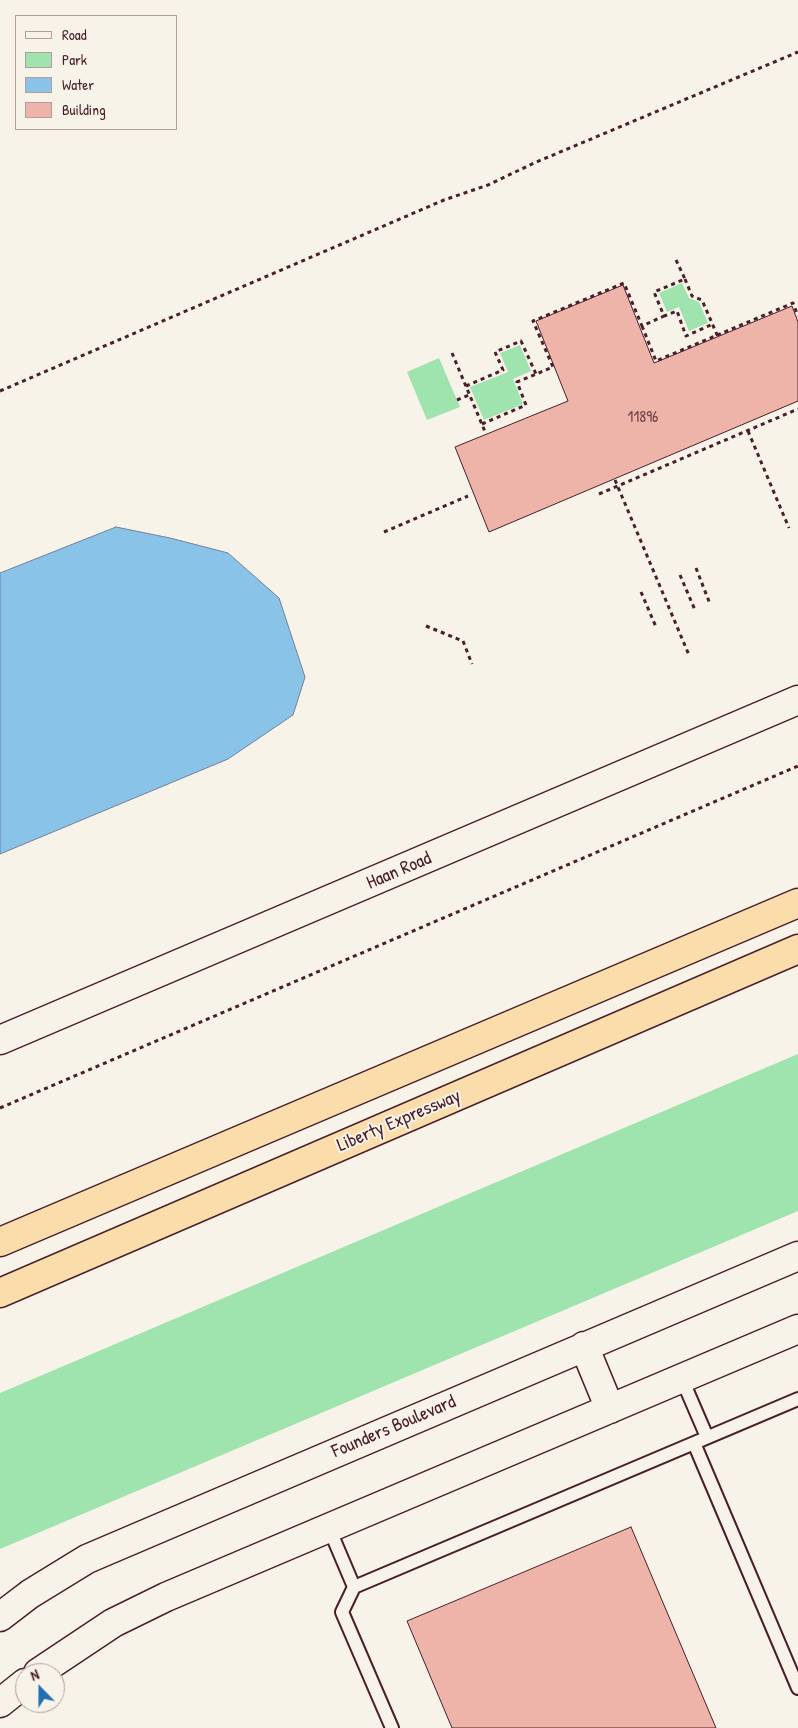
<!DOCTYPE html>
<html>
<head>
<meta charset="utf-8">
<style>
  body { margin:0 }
  #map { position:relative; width:798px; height:1728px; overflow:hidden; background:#f7f3e8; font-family:"Patrick Hand",sans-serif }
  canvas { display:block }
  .legend { position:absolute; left:15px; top:15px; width:162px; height:115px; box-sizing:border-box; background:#f7f3e8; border:1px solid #b29e9c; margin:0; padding:6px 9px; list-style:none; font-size:15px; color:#4a1f2b }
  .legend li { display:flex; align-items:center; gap:10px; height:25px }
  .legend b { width:25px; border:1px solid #b29e9c }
  .north { position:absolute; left:15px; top:1663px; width:50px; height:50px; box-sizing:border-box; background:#f7f3e8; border:1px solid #b29e9c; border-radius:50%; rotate:338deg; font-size:14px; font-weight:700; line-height:20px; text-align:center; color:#4a1f2b }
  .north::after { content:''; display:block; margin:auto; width:18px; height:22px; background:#1f6fb2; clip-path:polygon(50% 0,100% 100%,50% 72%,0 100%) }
</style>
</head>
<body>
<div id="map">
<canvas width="798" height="1728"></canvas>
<ul class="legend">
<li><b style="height:6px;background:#f7f3e8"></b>Road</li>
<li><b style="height:14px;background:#9fe4af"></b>Park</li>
<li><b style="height:14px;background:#89c3e8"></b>Water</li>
<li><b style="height:14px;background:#eeb4a9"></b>Building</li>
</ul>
<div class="north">N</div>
</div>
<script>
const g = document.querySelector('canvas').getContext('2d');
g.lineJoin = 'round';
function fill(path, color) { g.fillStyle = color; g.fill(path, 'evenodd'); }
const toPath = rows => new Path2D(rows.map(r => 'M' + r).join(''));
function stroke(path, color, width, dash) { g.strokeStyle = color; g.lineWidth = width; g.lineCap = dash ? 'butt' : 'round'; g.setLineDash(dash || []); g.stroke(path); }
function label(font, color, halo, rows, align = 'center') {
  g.font = font + ' "Patrick Hand",sans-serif'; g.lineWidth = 4; g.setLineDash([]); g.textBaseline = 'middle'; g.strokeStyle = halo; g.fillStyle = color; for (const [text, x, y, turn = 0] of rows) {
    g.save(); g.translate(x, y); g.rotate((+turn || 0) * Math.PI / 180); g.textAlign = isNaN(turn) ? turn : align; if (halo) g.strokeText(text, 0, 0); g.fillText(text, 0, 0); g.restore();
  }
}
fill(toPath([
  [682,283,689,298,699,302,708,323,689,331,679,307,667,312,659,293],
  [520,345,531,371,513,379,523,404,484,420,470,387,508,372,500,353],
  [439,358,460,407,427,420,407,372],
  [798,1054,798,1211,0,1549,0,1393]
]), '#9fe4af');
const water = toPath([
  [116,527,170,538,228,553,279,598,305,677,293,715,228,759,0,854,0,573,116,527]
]);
fill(water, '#89c3e8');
stroke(water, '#70819c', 1);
const building = toPath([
  [623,285,654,363,792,306,798,322,798,401,489,532,455,447,568,401,536,321,623,285],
  [631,1527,716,1728,452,1728,407,1621,631,1527]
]);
fill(building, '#eeb4a9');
stroke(building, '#4a1f2b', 1);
const service = toPath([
  [682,1379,707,1437],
  [694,1443,798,1688],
  [329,1528,354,1587],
  [392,1728,342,1612,354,1587,798,1399]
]);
const tertiary = toPath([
  [0,1040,798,700],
  [584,1346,610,1409],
  [0,1617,30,1594,87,1559,798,1256],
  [38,1673,113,1623,166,1597,798,1329],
  [0,1703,25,1683]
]);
const motorway = toPath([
  [0,1242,798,903],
  [0,1293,798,949]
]);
stroke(service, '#4a1f2b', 16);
stroke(tertiary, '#4a1f2b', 31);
stroke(motorway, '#4a1f2b', 31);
stroke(toPath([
  [676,260,685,279,654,292,664,316,677,311,686,336,713,324],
  [685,279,692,296,702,300,718,337],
  [642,326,656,361,793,303,798,316],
  [452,353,486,434],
  [466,386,503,370,495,352,521,341,536,374],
  [0,391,444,200,488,185,534,163,798,52],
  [457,400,469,395],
  [482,424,526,405,517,382,553,367,533,321,624,283,642,326,664,316],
  [748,431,789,528],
  [615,480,689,655],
  [599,494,798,409],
  [384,532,468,496],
  [696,568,710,604],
  [680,575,695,610],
  [641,592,656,627],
  [426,626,463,641,472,664],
  [0,1108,798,766]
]), '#4a1f2b', 3, [4, 4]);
stroke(service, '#f7f3e8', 12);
stroke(tertiary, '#f7f3e8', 28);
stroke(motorway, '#fbddab', 28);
label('16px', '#73444a', null, [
  ["11896",643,418]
]);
label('19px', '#4a1f2b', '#f7f3e8', [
  ["Haan Road",399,871,-23],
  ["Liberty Expressway",399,1121,-23],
  ["Founders Boulevard",394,1427,-23]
]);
</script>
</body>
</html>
